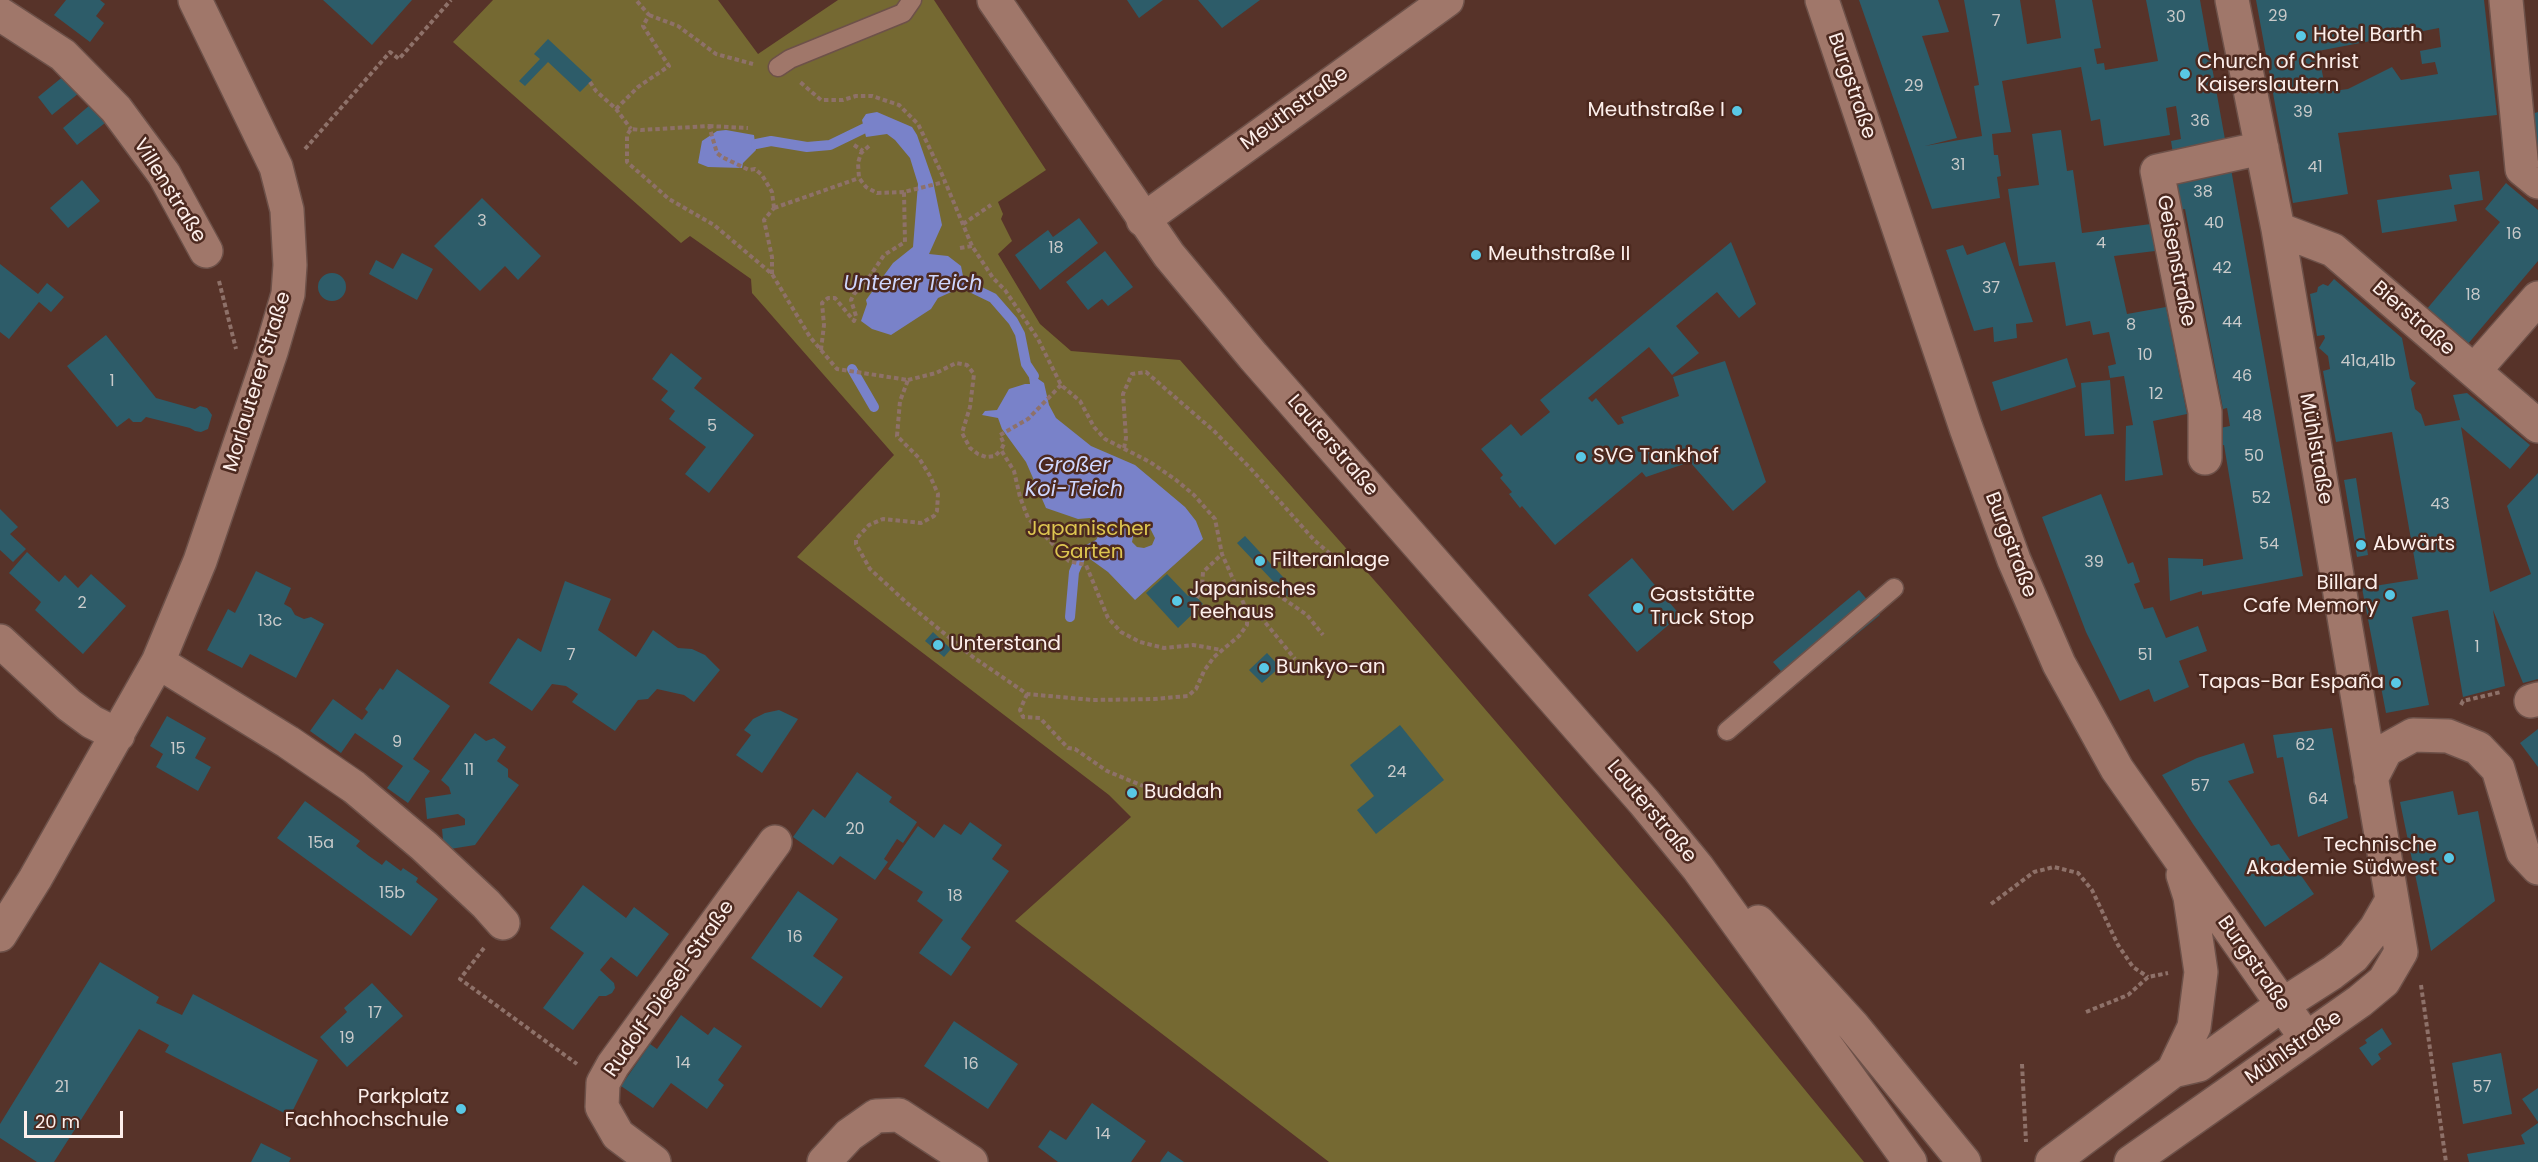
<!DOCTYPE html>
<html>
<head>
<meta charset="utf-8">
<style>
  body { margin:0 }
  #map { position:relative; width:2538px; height:1162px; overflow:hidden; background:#573329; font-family:Poppins,sans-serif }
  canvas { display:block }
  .scale { position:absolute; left:24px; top:1111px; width:99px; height:27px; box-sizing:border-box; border:3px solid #fdefeb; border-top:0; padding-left:8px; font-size:18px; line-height:21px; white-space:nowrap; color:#fdefeb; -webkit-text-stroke:4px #4c291f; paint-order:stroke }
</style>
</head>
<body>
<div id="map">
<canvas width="2538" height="1162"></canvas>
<div class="scale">20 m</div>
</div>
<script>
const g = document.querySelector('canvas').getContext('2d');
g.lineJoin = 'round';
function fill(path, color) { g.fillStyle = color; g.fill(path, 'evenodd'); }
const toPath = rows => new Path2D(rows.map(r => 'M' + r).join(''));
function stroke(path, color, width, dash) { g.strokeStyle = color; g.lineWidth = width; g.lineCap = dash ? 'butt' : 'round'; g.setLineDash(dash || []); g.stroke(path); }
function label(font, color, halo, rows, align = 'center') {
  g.font = font + ' Poppins,sans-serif'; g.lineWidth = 5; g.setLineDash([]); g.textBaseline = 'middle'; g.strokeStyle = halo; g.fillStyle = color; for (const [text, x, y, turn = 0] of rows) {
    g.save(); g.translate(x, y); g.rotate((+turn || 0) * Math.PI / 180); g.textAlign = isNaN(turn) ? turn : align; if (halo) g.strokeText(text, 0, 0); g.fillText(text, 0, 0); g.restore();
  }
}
fill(toPath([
  [493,0,718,0,758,54,838,0,934,0,1046,170,998,202,1003,214,1001,219,1012,241,998,254,1040,324,1071,351,1180,360,1382,589,1665,919,1864,1162,1329,1162,1015,921,1131,817,1109,795,797,557,894,455,752,293,751,279,690,236,681,243,453,42]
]), '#756932');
fill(toPath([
  [877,112,912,127,917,135,933,181,942,225,929,254,948,256,961,266,963,276,958,289,938,298,931,309,891,335,872,329,861,321,867,304,866,300,893,263,913,247,918,184,910,158,895,140,887,134,866,137,862,120,866,114],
  [726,130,754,135,756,150,743,163,742,168,708,167,698,163,702,141,717,131],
  [1034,376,1044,383,1049,405,1056,418,1091,446,1135,465,1185,507,1196,521,1203,539,1135,600,1108,572,1090,559,1084,546,1096,540,1100,533,1099,528,1090,518,1078,519,1046,508,1026,462,1002,429,998,418,982,415,985,411,997,410,1009,389,1025,384,1030,384,1029,377],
  [1143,527,1150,528,1155,538,1152,545,1144,548,1137,547,1132,542,1134,532]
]), '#7982c9');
stroke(toPath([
  [756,144,771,141,807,147,830,145,865,128],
  [960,282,993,298,1013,321,1020,334,1026,364,1034,376],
  [852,369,874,407],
  [1070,617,1074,572,1080,558]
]), '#7982c9', 10);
fill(toPath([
  [66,0,100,0,105,4,96,16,104,23,90,42,54,15],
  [323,0,412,0,372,45],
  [1127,0,1163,0,1139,18],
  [1198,0,1260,0,1222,28],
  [1859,0,1938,0,1949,32,1922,36,1957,138,1925,146,1982,136,1974,86,1979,85,1964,0,2020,0,2027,44,2061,38,2055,0,2092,0,2101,48,2094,49,2097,64,2104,63,2105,70,2158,61,2146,0,2200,0,2226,145,2173,154,2171,141,2181,139,2176,106,2166,108,2170,135,2104,146,2100,119,2091,121,2081,67,2002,81,2011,132,1992,134,1994,155,1998,155,2001,176,1997,177,2000,198,1932,209],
  [2256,0,2484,0,2497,115,2338,133,2348,194,2293,203],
  [2439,28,2441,47,2420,51,2422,64,2435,62,2438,74,2401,80,2392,67,2348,89,2326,92,2318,51],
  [548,39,592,80,580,92,548,62,525,86,519,81,540,59,534,54],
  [65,75,79,93,52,115,38,97],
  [90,105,105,123,77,145,63,128],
  [2538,112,2538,147,2531,149,2528,115],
  [2061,130,2067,171,2073,170,2082,233,2151,224,2155,251,2114,256,2127,314,2166,307,2187,414,2153,421,2163,475,2125,481,2126,426,2133,425,2124,376,2110,378,2108,366,2116,364,2109,332,2093,335,2090,321,2066,326,2055,262,2019,266,2008,189,2039,185,2032,134],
  [2231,169,2303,576,2202,595,2202,591,2170,601,2168,558,2203,559,2203,566,2243,559,2224,445,2213,447,2210,430,2230,426,2227,408,2223,409,2185,209,2174,211,2169,185],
  [2479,171,2483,200,2454,205,2457,221,2382,233,2377,200,2452,189,2449,175],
  [82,180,100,201,68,228,50,208],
  [2506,183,2538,210,2538,261,2467,345,2426,310,2500,222,2485,209],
  [482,198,541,256,518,280,505,266,480,291,434,246],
  [1079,218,1098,243,1040,290,1015,255,1048,230,1053,237],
  [1731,242,1756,304,1739,318,1717,292,1676,326,1699,353,1672,375,1649,347,1588,398,1592,402,1596,398,1618,425,1624,423,1621,417,1679,396,1673,377,1725,361,1766,482,1733,511,1690,462,1646,477,1642,472,1555,545,1522,506,1520,508,1509,494,1512,492,1500,478,1503,475,1481,449,1511,424,1521,436,1550,412,1540,400],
  [2005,242,2033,322,2016,324,2017,338,1994,342,1993,327,1974,331,1946,250,1963,245,1967,255],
  [1105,251,1133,287,1108,306,1102,299,1088,310,1066,282],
  [402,253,433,269,417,300,369,274,376,260,393,269],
  [0,264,38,294,47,283,64,297,51,312,39,302,9,339,0,332],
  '318 287a14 14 0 1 1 28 0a14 14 0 1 1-28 0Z',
  [2334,279,2402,338,2410,379,2416,383,2411,389,2415,409,2421,414,2425,426,2460,420,2453,395,2467,393,2530,445,2510,469,2461,427,2490,592,2531,574,2507,506,2538,473,2538,679,2523,683,2493,610,2505,686,2463,697,2448,610,2412,617,2429,705,2386,713,2362,588,2418,579,2392,432,2336,442,2323,371,2330,369,2328,356,2319,348,2325,338,2324,335,2317,336,2310,294,2317,292,2318,287,2323,284,2328,286],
  [106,335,156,398,195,409,200,406,207,408,212,415,208,429,201,432,195,431,190,428,146,417,141,422,133,422,129,418,117,427,67,366],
  [671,353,702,378,694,388,754,435,709,493,685,474,706,447,669,419,675,411,661,400,668,391,652,379],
  [2067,358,2076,387,2001,411,1992,382],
  [2110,380,2114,434,2085,436,2081,383],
  [2356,478,2368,555,2357,557,2344,480],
  [2101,494,2128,564,2133,562,2140,582,2134,584,2144,609,2153,607,2166,638,2198,626,2207,651,2179,661,2189,687,2154,702,2149,689,2120,701,2086,632,2042,517],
  [0,509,18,527,10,534,26,549,13,562,0,550],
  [1245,536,1295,590,1288,597,1237,543],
  [27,552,59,582,65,575,78,588,91,574,126,606,83,654,35,610,41,602,9,573],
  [1632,558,1680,615,1637,652,1588,595],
  [256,571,291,588,284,604,291,608,295,615,304,619,311,617,324,624,296,678,250,654,242,668,207,650,228,609,235,613],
  [1167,574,1188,596,1193,593,1203,604,1178,628,1146,593],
  [565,581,611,599,598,630,636,657,653,630,678,648,692,649,705,655,720,670,694,702,684,695,657,689,648,699,638,700,615,731,572,702,578,694,566,686,552,684,532,711,489,683,518,638,541,652],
  [1859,590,1880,615,1794,686,1773,662],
  [933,632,951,649,944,657,925,641],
  [1267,653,1280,667,1262,683,1249,670],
  [397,669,450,706,413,759,430,771,408,803,387,788,403,766,355,733,341,753,310,731,333,699,362,720,368,712,365,709,380,688,383,690],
  [779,710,798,719,762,773,736,755,751,735,744,730,753,719,765,713],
  [167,716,206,738,195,758,211,767,198,791,156,767,163,754,150,746],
  [1400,725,1444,780,1376,834,1357,810,1374,796,1350,765],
  [2332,728,2348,818,2298,837,2283,757,2277,758,2273,735],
  [2538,729,2538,767,2520,743],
  [475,733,486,741,494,738,506,747,497,761,508,769,508,777,519,785,475,845,444,850,442,829,465,825,465,819,458,814,427,819,425,798,451,794,449,787,441,780],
  [2244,743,2254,773,2228,781,2271,846,2279,844,2314,894,2265,927,2193,824,2162,775,2197,758],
  [857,772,892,797,889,802,917,822,903,843,897,839,884,859,888,862,875,880,840,856,833,865,793,837,813,809,825,818],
  [2453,791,2458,815,2478,811,2495,901,2431,951,2400,802],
  [305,801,360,841,356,846,369,856,382,865,386,860,401,871,403,868,418,878,416,882,438,899,411,936,277,838],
  [970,822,1002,845,992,859,1009,871,961,939,971,947,951,976,919,953,943,920,917,901,923,892,888,869,918,826,934,838,944,824,961,835],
  [583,885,626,918,634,907,669,934,637,977,611,957,600,970,614,983,615,988,612,993,606,996,599,996,573,1030,543,1008,584,953,550,928],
  [798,891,838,919,813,956,843,977,821,1008,751,958],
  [100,962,159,997,156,1003,182,1015,193,994,318,1060,290,1116,165,1052,169,1045,139,1029,54,1162,37,1162,0,1138,0,1124],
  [372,983,403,1016,347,1067,320,1037,347,1012,344,1008],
  [681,1015,708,1035,714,1027,742,1046,718,1080,724,1085,707,1109,671,1083,653,1108,621,1086,650,1044,657,1049],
  [954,1021,1018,1064,988,1109,924,1066],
  [2382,1028,2392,1044,2378,1054,2381,1059,2372,1066,2359,1048,2367,1043,2365,1040],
  [2501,1053,2512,1114,2463,1124,2452,1063],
  [2538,1088,2538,1122,2522,1099],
  [1092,1103,1146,1141,1131,1162,1058,1162,1038,1147,1050,1130,1066,1140],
  [2538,1123,2538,1162,2469,1162,2467,1154,2525,1144,2521,1135],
  [261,1143,291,1158,289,1162,251,1162],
  [1168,1151,1184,1162,1160,1162]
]), '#2d5c69');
const service = toPath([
  [778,67,790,59,903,13,912,0],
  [1727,731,1894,588]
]);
const minor = toPath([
  [1822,0,1966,428,2014,560,2059,664,2117,769,2306,1038],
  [2506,0,2522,169,2538,182],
  [0,14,63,55,116,109,164,174,206,251],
  [1143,220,1447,0],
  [2278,229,2333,250,2538,426],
  [2474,371,2538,298],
  [2205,458,2205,412,2157,171,2262,148],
  [0,641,69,705,92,722,118,735],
  [158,662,288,742,354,787,424,846,486,904,503,923],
  [2531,701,2538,699],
  [2371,779,2386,750,2413,735,2448,736,2478,748,2498,769,2523,852,2538,868],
  [0,935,35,879,158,662,200,561,271,352,288,294,290,265,287,210,276,167,195,0],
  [2173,1071,2199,1065,2282,1005,2332,973,2353,957,2376,928,2392,900],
  [654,1162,618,1135,602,1107,603,1083,613,1065,775,842],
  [824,1162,849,1135,876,1116,899,1115,971,1162],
  [2052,1162,2173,1071,2194,1027,2201,972,2190,897,2183,875],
  [2131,1162,2360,1001,2384,981,2401,952,2278,229,2232,0]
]);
const secondary = toPath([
  [994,0,1169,255,1253,356,1644,802,1698,868,1910,1162],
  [1758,922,1853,1026,1964,1162]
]);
stroke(service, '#6d5149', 21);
stroke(minor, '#6d5149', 36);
stroke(secondary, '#6d5149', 36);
stroke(toPath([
  [649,15,678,26,716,54,753,64],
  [590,82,596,91,616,109,631,129],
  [616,109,638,87,669,66,643,26,649,15,636,0],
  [709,126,748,128],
  [854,145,863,151],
  [869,146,861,153,858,163,859,178,866,187,877,193,904,192],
  [305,149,390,52,399,59,451,0],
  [774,208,772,192,762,175,755,169,749,170,722,157,717,153,709,126,641,130,631,129,627,135,627,162,669,199,714,225,772,274,810,337,837,369,908,380,900,401,897,436,919,458,930,476,938,494,937,511,934,516,921,523,883,519,869,525,856,539,856,544,870,569,907,603,973,657,1027,694,1093,700,1154,699,1188,696,1196,689,1204,671,1214,657,1239,636,1247,625,1247,611,1222,554,1215,519,1194,495,1176,480,1150,462,1105,439,1094,427,1080,401,1061,385,1038,339,1005,290,993,278,972,246,941,172,918,124,899,105,872,96,856,96,843,100,821,100,800,82],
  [774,208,859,178],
  [963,224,991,205],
  [960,248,972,246],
  [772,274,772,257,764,220,774,208],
  [219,281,236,349],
  [821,350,824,325,822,303,828,298,835,298,854,321,856,316,851,300,854,294,866,282,884,255,905,242,904,192,944,182],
  [908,380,936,373,956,363,967,365,974,374,970,407,962,433,970,448,978,454,986,457,995,456,1001,450],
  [1061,385,1028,419,1000,435,1004,444,1001,450,1014,471,1020,497,1028,518,1069,561,1086,565,1108,618,1121,632,1140,642,1164,648,1193,645,1222,650],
  [1124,448,1126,438,1123,394,1132,374,1146,372,1214,431,1251,469,1315,541,1341,563,1360,554],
  [1241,594,1250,590,1272,591,1307,615,1323,635],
  [1197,598,1202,588,1203,572,1222,554],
  [1247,611,1260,616,1295,659],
  [1027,694,1020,710,1023,717,1040,718,1068,748,1075,749,1107,771,1143,786],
  [2461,705,2463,701,2501,692],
  [1991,904,2034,872,2054,867,2078,873,2092,890,2118,945,2133,967,2148,977],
  [484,948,460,979,577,1064],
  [2421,985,2446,1162],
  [2086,1012,2128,995,2148,977,2168,973],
  [2022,1064,2026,1142]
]), '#8e7169', 4, [4.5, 3]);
stroke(service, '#a0776a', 18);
stroke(minor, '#a0776a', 33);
stroke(secondary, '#a0776a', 33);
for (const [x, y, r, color] of [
  [2301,36,6,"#59c8e5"],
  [2185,74,6,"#59c8e5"],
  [1737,111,6,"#59c8e5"],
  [1476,255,6,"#59c8e5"],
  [1581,457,6,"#59c8e5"],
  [2361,545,6,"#59c8e5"],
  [1260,561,6,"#59c8e5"],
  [2390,595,6,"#59c8e5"],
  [1177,601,6,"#59c8e5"],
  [1638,608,6,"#59c8e5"],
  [938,645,6,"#59c8e5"],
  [1264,668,6,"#59c8e5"],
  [2396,683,6,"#59c8e5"],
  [1132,793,6,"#59c8e5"],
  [2449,858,6,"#59c8e5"],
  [461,1109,6,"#59c8e5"]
]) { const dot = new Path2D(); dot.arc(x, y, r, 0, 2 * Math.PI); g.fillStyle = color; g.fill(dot); stroke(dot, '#4c291f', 2); }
label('16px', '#c9caca', null, [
  ["29",2278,17],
  ["30",2176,18],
  ["7",1996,22],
  ["29",1914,87],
  ["39",2303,113],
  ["36",2200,122],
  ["31",1958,166],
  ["41",2315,168],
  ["38",2203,193],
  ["3",482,222],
  ["40",2214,224],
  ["16",2514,235],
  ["4",2101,244],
  ["18",1056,249],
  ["42",2222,269],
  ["37",1991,289],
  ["18",2473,296],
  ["44",2232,323],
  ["8",2131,326],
  ["10",2145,356],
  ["41a,41b",2368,362],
  ["46",2242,377],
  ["1",112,382],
  ["12",2156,395],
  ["48",2252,417],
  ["5",712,427],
  ["50",2254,457],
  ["52",2261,499],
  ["43",2440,505],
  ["54",2269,545],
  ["39",2094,563],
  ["2",82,604],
  ["13c",270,622],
  ["1",2477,648],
  ["7",571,656],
  ["51",2145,656],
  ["9",397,743],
  ["62",2305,746],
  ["15",178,750],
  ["11",469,771],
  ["24",1397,773],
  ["57",2200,787],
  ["64",2318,800],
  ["20",855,830],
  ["15a",321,844],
  ["15b",392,894],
  ["18",955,897],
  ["16",795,938],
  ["17",375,1014],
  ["19",347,1039],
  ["14",683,1064],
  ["16",971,1065],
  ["21",62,1088],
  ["57",2482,1088],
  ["14",1103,1135]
]);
label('20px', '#fdefeb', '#4c291f', [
  ["Hotel Barth",2313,36],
  ["Church of Christ",2197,63],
  ["Kaiserslautern",2197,86],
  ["Meuthstraße I",1725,111,"right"],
  ["Meuthstraße II",1488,255],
  ["SVG Tankhof",1593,457],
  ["Abwärts",2373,545],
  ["Filteranlage",1272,561],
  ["Billard",2378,584,"right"],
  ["Cafe Memory",2378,607,"right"],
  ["Japanisches",1189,590],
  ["Teehaus",1189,613],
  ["Gaststätte",1650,596],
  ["Truck Stop",1650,619],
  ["Unterstand",950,645],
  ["Bunkyo-an",1276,668],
  ["Tapas-Bar España",2384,683,"right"],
  ["Buddah",1144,793],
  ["Technische",2437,846,"right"],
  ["Akademie Südwest",2437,869,"right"],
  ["Parkplatz",449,1098,"right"],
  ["Fachhochschule",449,1121,"right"]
], 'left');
label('20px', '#fdefeb', '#4c291f', [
  ["Burgstraße",1851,86,71],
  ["Meuthstraße",1295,109,-36],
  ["Villenstraße",169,191,58],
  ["Geisenstraße",2175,261,79],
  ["Bierstraße",2413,319,41],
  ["Morlauterer Straße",258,382,-73],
  ["Lauterstraße",1332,446,49],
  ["Mühlstraße",2315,449,80],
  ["Burgstraße",2010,545,69],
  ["Lauterstraße",1651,812,50],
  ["Burgstraße",2253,964,55],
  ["Rudolf-Diesel-Straße",670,989,-55],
  ["Mühlstraße",2294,1048,-35]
]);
label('20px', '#ddc550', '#4c291f', [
  ["Japanischer",1089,530],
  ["Garten",1089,553]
]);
label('italic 21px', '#cfd6fd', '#4c291f', [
  ["Unterer Teich",913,285],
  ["Großer",1074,467],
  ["Koi-Teich",1074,491]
]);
</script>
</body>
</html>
